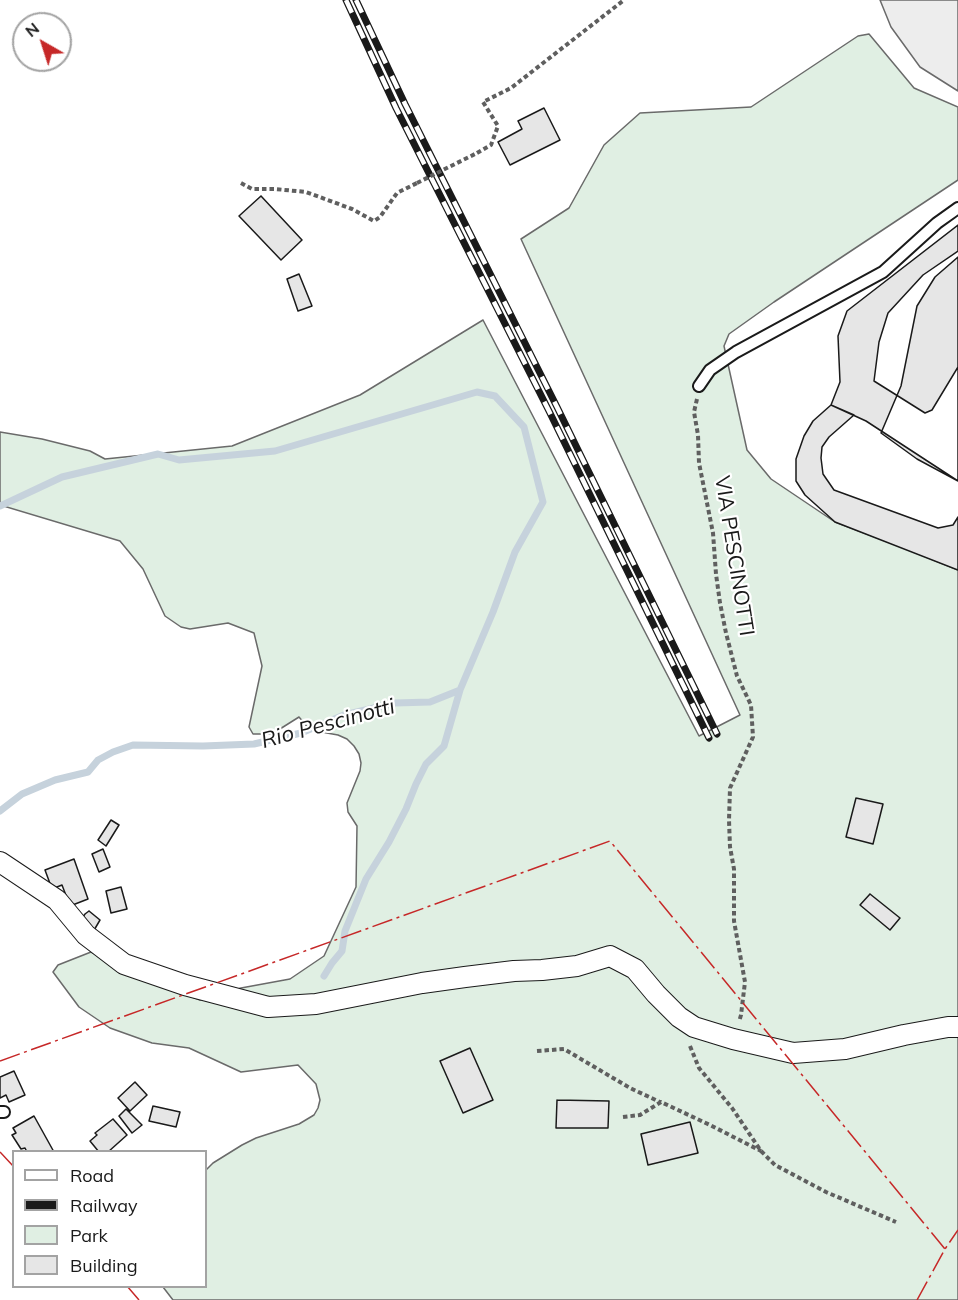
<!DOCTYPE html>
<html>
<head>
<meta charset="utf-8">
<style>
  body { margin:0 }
  #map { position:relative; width:958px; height:1300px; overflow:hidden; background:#fff; font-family:Mulish,sans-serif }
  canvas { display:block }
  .legend { position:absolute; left:12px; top:1150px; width:195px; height:138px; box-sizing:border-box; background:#fff; border:2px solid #a3a3a3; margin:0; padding:8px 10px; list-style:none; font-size:18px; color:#1a1a1a }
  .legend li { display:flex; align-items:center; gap:12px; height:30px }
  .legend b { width:30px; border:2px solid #a3a3a3 }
  .north { position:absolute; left:12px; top:12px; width:60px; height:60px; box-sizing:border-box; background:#fff; border:2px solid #a3a3a3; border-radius:50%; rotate:321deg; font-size:16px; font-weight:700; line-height:24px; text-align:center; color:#1a1a1a }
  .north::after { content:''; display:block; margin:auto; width:21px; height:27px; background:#c62828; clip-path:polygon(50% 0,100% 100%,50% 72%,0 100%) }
</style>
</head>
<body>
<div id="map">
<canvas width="958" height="1300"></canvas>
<ul class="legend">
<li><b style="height:8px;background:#fff"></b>Road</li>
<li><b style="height:8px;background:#1a1a1a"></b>Railway</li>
<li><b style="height:16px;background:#e0efe3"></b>Park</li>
<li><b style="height:16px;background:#e6e6e6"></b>Building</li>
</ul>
<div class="north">N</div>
</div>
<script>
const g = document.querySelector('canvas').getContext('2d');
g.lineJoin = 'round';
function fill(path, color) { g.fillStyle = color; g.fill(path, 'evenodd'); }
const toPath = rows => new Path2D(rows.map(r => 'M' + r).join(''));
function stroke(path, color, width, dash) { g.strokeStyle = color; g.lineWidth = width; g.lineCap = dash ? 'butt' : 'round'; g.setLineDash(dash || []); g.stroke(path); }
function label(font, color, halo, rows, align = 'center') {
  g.font = font + ' Mulish,sans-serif'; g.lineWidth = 4.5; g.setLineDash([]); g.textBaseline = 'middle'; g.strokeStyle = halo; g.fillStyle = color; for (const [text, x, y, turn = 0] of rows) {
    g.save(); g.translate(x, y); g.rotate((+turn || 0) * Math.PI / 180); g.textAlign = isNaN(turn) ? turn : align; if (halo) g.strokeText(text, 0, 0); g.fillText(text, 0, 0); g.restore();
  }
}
const green = toPath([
  [869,34,914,88,958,107,958,180,774,302,729,334,724,346,747,450,771,479,835,522,904,548,958,570,958,1300,173,1300,163,1287,206,1286,206,1170,213,1163,242,1145,256,1138,299,1124,314,1115,318,1108,320,1100,316,1084,298,1065,241,1072,189,1048,152,1043,110,1028,79,1007,53,972,58,965,91,952,147,980,200,1000,241,988,290,979,324,956,356,887,357,826,348,812,347,803,360,771,361,763,359,754,354,746,347,739,338,735,310,730,299,717,272,734,253,734,249,727,262,666,254,633,228,623,190,629,181,627,165,616,143,569,120,541,0,505,0,432,42,439,90,451,105,459,232,446,360,395,483,320,699,736,740,715,521,239,569,208,604,145,640,113,751,107,858,36,869,34]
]);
fill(green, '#e0efe3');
stroke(green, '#6a6a6a', 1.5);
const parking = toPath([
  [880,0,958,0,958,91,920,67,891,27,880,0]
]);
fill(parking, '#ededed');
stroke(parking, '#6a6a6a', 1.5);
stroke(toPath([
  [0,506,62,477,158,454,179,460,275,451,477,392,495,396,524,427,543,502,515,552,493,612,460,690,430,702,395,703,344,715,301,733,254,744,203,746,133,745,113,752,98,760,88,772,55,780,22,794,0,811],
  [324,976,332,963,342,951,345,931,366,879,389,842,406,809,416,784,426,764,444,746,460,690]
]), '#c6d2dc', 7);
const building = toPath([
  [544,108,560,140,510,165,498,142,522,129,518,121,544,108],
  [261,196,302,240,281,260,239,216,261,196],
  [958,225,958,251,923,275,888,313,879,342,874,381,925,413,932,410,958,367,958,481,866,421,831,405,840,382,838,336,847,311,958,225],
  [958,257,958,481,917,459,881,433,901,386,917,306,935,277,958,257],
  [299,274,312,306,298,311,287,279,299,274],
  [831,405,854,415,829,437,822,447,821,458,823,474,834,490,938,528,953,525,958,517,958,570,835,522,805,495,796,481,796,459,804,436,813,421,831,405],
  [856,798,883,804,873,844,846,837,856,798],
  [111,820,119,825,106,846,98,840,111,820],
  [103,849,110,867,99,872,92,854,103,849],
  [74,859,88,899,70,906,62,885,52,889,45,870,74,859],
  [121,887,127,909,111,913,106,891,121,887],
  [870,894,900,918,890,930,860,905,870,894],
  [89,911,100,920,93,932,80,921,85,914,89,911],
  [470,1048,493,1100,463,1113,440,1061,470,1048],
  [14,1071,25,1095,9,1102,6,1095,0,1098,0,1077,14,1071],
  [135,1082,147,1095,130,1111,118,1098,135,1082],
  [557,1100,609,1101,608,1128,556,1128,557,1100],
  [153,1106,180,1112,176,1127,149,1121,153,1106],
  [126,1109,142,1125,132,1133,119,1116,126,1109],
  [34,1116,54,1152,27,1152,25,1148,21,1149,12,1135,16,1133,13,1128,34,1116],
  [113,1119,127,1135,108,1152,99,1152,90,1141,97,1135,95,1133,113,1119],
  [690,1122,698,1153,648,1165,641,1134,690,1122]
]);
fill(building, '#e6e6e6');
stroke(building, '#1a1a1a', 1.5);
const service = toPath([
  [699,386,710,370,736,352,883,272,937,223,958,208],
  [0,1112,4,1112]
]);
const minor = toPath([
  [0,862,57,900,86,935,124,964,185,985,268,1007,316,1004,422,983,465,977,514,971,542,970,577,966,610,956,635,969,656,994,679,1017,694,1027,733,1039,793,1053,845,1049,904,1035,948,1027,958,1027]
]);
stroke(service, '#1a1a1a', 14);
stroke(minor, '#1a1a1a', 22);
stroke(toPath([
  [477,153,491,145,498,126,483,102,511,88,624,0],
  [241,183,252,189,275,189,306,192,352,209,374,221,380,217,397,193,417,183],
  [697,399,694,412,698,435,699,463,713,533,716,574,720,603,726,633,737,676,751,705,753,737,730,788,729,820,730,847,734,869,734,921,745,982,741,1015,739,1022],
  [690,1046,699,1068,732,1108,761,1151,775,1165,826,1192,896,1222],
  [537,1051,564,1049,630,1088,660,1102],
  [623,1117,640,1115,661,1102,710,1125,761,1151]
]), '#5f5f5f', 4, [4.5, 3]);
stroke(service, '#fff', 10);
stroke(minor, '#fff', 20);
const rail = toPath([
  [346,0,396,108,549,411,709,738],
  [356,0,405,104,557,407,717,734]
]);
stroke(rail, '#1a1a1a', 7);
stroke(rail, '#fff', 4.5, [14]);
stroke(toPath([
  [417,183,477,153]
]), '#5f5f5f', 4, [4.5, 3]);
stroke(toPath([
  [0,1061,610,841,945,1249],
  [0,1152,14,1167],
  [127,1286,139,1300],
  [917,1300,945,1249,958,1230]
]), '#c62828', 1.5, [21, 4.5, 3, 4.5]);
label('21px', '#1a1a1a', '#fff', [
  ["VIA PESCINOTTI",734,556,81]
]);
label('italic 22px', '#1a1a1a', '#fff', [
  ["Rio Pescinotti",328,724,-15]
]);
</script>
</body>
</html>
